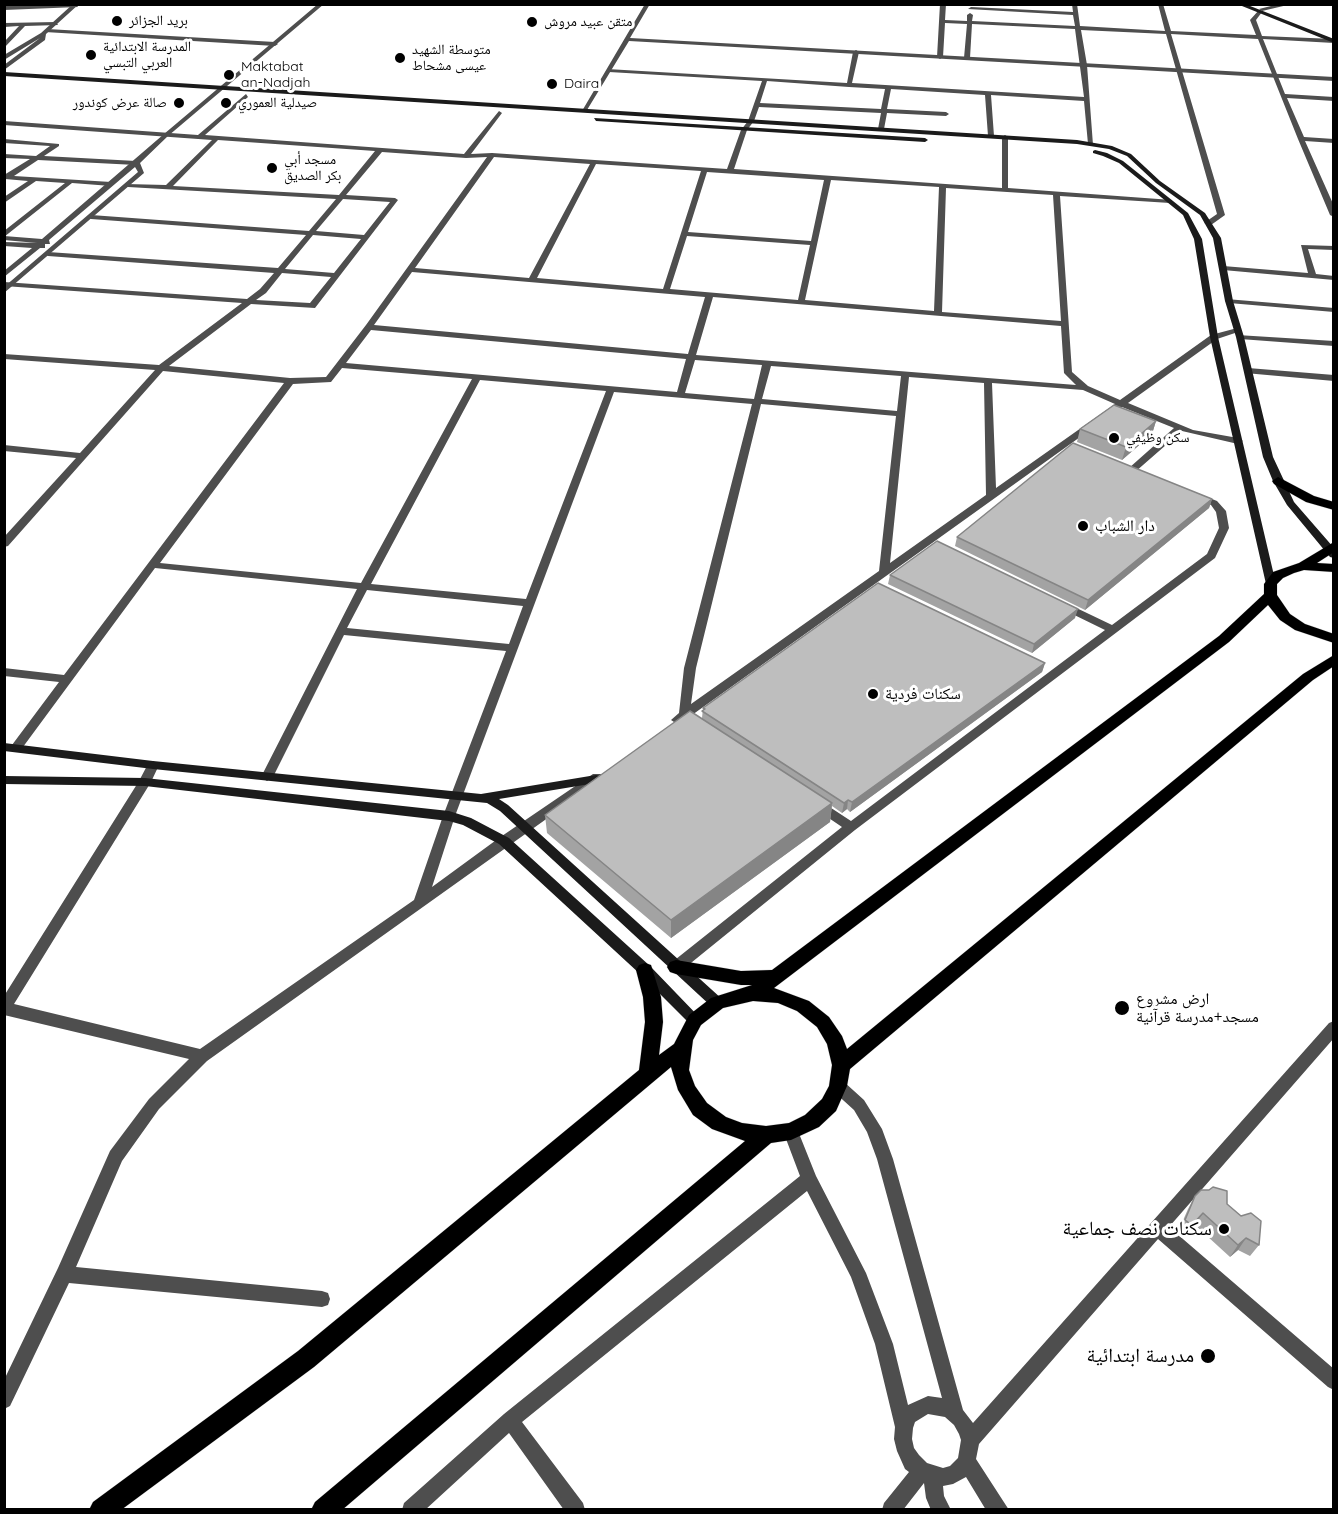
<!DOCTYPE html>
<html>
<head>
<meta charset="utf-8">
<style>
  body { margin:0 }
  #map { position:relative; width:1338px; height:1514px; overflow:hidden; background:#fff; font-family:Quicksand,sans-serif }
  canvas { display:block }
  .frame { position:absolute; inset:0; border:6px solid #000; pointer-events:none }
</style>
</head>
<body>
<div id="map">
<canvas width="1338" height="1514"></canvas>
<div class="frame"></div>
</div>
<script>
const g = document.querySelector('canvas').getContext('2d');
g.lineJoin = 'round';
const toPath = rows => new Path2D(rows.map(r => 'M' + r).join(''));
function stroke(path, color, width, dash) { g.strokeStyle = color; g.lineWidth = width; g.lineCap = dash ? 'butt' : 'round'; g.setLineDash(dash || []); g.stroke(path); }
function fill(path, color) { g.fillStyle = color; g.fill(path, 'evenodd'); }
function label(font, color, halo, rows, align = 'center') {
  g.font = font + ' Quicksand,"Noto Naskh Arabic",sans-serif'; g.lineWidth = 6; g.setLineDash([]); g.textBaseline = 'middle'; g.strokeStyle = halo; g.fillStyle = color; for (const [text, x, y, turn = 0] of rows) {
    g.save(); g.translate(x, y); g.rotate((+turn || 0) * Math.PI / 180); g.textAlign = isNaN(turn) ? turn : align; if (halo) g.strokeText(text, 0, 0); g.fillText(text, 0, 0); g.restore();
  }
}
const primary = toPath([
  [1278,477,1314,496,1334,502,1334,510,1306,502,1274,484,1272,481,1278,477],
  [1334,542,1334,552,1317,563,1334,564,1334,572,1304,570,1294,573,1283,578,1277,584,1277,595,1290,614,1305,624,1334,634,1334,643,1295,630,1280,620,1268,605,1229,642,774,988,809,1001,829,1017,842,1036,847,1049,1303,674,1334,655,1334,666,1313,680,850,1069,847,1086,836,1111,819,1127,791,1140,771,1143,342,1510,311,1510,315,1502,745,1141,712,1129,693,1115,678,1090,671,1067,314,1367,121,1510,89,1510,93,1502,298,1351,639,1070,645,1022,643,997,636,970,639,965,645,963,651,965,661,997,663,1022,659,1055,674,1044,689,1015,711,998,752,985,741,985,676,974,670,972,667,967,670,962,676,960,741,971,772,970,1219,636,1264,594,1264,584,1273,572,1299,563,1334,542],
  [753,1001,778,1003,797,1011,817,1027,827,1044,832,1065,829,1086,822,1099,805,1115,789,1123,766,1126,742,1123,726,1117,707,1103,695,1086,689,1070,693,1040,701,1025,723,1008,753,1001]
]);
stroke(primary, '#dbdbdb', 1);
fill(toPath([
  [76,4,78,7,4,10,4,6,76,4],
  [940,4,946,4,945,20,967,21,967,15,970,13,973,15,972,21,1075,26,1073,15,968,9,971,7,1073,12,1072,4,1077,4,1080,26,1165,31,1158,4,1163,4,1171,31,1256,35,1250,20,1259,10,1262,12,1256,20,1262,36,1334,39,1334,43,1263,39,1285,94,1334,97,1334,101,1287,98,1304,137,1334,139,1334,143,1305,141,1334,206,1334,217,1330,215,1298,139,1258,39,1171,34,1225,215,1211,225,1204,223,1217,214,1166,34,1081,30,1087,65,1093,145,1088,144,1084,101,991,95,994,136,991,138,988,136,985,95,891,89,887,109,946,112,949,114,946,116,887,113,884,129,881,131,878,129,881,113,759,107,754,121,747,130,734,169,1002,188,1002,137,1005,135,1008,137,1008,188,1172,200,1172,202,1170,203,1060,196,1072,372,1088,386,1120,400,1211,335,1241,327,1241,331,1217,339,1128,403,1193,430,1238,438,1243,441,1238,444,1182,431,1135,472,1129,472,1129,468,1174,428,1122,407,692,715,695,719,693,722,689,723,684,721,677,724,671,720,679,713,684,668,752,404,614,392,455,816,432,887,499,838,593,774,601,774,603,777,601,780,207,1061,159,1109,122,1161,76,1267,322,1291,328,1293,330,1299,328,1305,322,1307,69,1283,10,1406,4,1409,4,1380,58,1268,110,1151,149,1099,189,1059,4,1015,4,996,139,781,149,762,153,761,159,765,151,782,14,1004,200,1049,414,900,443,816,506,651,344,635,273,777,267,781,261,777,357,589,155,568,20,751,12,751,10,748,12,745,59,682,4,676,4,668,64,675,284,383,163,371,8,546,4,547,4,537,76,458,4,451,4,445,80,453,155,370,4,359,4,354,159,365,242,303,4,286,4,282,247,299,260,289,274,273,48,256,44,254,48,252,278,268,306,235,91,219,87,217,91,215,309,231,336,199,128,187,126,186,126,184,166,185,212,140,4,125,4,121,198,135,246,94,248,97,205,135,464,154,499,111,502,113,471,154,492,153,727,169,741,130,748,121,762,81,609,72,607,69,847,83,853,52,856,50,859,52,852,83,1084,97,1075,29,972,24,970,58,967,60,964,58,967,24,945,23,943,57,940,59,937,57,940,4],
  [767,81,849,87,885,89,881,109,760,103,767,81],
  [218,140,375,151,339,195,173,186,218,140],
  [382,152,466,158,487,157,366,325,326,377,290,378,169,366,251,304,315,308,398,200,395,198,346,195,382,152],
  [494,157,590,164,529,278,415,268,494,157],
  [596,164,701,171,663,289,537,278,596,164],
  [707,172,824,180,811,241,688,232,707,172],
  [831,180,939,187,934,311,805,300,831,180],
  [946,188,1053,195,1061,321,942,312,946,188],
  [343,199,390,202,364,235,316,231,343,199],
  [313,235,361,239,334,273,285,269,313,235],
  [687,236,810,245,798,300,670,289,687,236],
  [412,272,705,297,688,354,374,325,412,272],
  [282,273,331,277,310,303,256,300,266,293,282,273],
  [713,297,1061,326,1064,373,1076,385,696,355,713,297],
  [371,330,686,359,677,392,346,363,371,330],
  [695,360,762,365,754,399,685,393,695,360],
  [771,366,901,376,897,411,762,399,771,366],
  [342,368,472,379,361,583,160,563,293,384,331,382,342,368],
  [909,377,984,383,986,495,890,563,909,377],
  [480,380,606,391,526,599,371,584,480,380],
  [992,383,1083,390,1115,404,996,488,992,383],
  [761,404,896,416,879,571,691,704,696,668,761,404],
  [367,590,523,606,509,644,347,628,367,590],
  [1279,4,1292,4,1262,11,1259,9,1279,4],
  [56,22,58,25,25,26,4,48,4,42,19,26,4,27,4,23,56,22],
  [47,29,275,42,278,44,275,46,45,32,47,29],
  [4,139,59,144,59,146,44,156,136,161,139,163,136,165,38,160,14,176,111,182,114,184,111,186,72,183,4,237,4,231,65,183,36,181,4,203,4,197,28,181,5,179,4,175,30,159,4,158,4,154,36,156,50,146,4,143,4,139],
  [1301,245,1334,246,1334,250,1308,249,1316,274,1334,276,1334,280,1223,270,1219,268,1223,266,1308,273,1301,245],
  [1226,299,1334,308,1334,312,1229,303,1225,301,1226,299],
  [1237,335,1334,341,1334,346,1240,339,1237,339,1237,335],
  [1248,368,1334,375,1334,381,1245,373,1245,369,1248,368],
  [1197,493,1217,501,1226,511,1229,528,1215,558,855,830,681,971,676,973,671,971,669,967,671,963,842,827,814,808,812,805,814,802,822,802,851,821,1105,630,1058,607,1057,605,1058,603,1066,603,1112,625,1207,554,1219,528,1216,512,1211,505,1194,498,1194,494,1197,493],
  [1334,1021,1334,1038,1169,1227,1334,1369,1334,1390,1328,1387,1158,1239,979,1444,976,1459,1009,1510,986,1510,966,1477,953,1484,943,1486,944,1496,951,1510,931,1510,926,1498,924,1483,903,1510,882,1510,884,1503,909,1472,905,1469,897,1451,894,1439,895,1427,875,1344,851,1277,807,1191,522,1422,583,1503,585,1510,564,1510,509,1433,425,1510,402,1510,404,1503,504,1414,800,1176,783,1131,786,1126,791,1124,796,1126,816,1176,866,1273,893,1344,908,1405,928,1396,942,1398,877,1159,867,1132,854,1110,833,1091,831,1086,833,1081,838,1079,843,1081,864,1100,882,1129,893,1159,963,1410,973,1423,1329,1023,1334,1021],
  [928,1414,945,1417,954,1425,959,1434,961,1440,958,1458,950,1466,943,1468,927,1463,919,1455,914,1448,912,1439,913,1428,915,1422,928,1414]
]), '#4e4e4e');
fill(toPath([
  [73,4,79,4,46,34,45,40,4,70,4,65,40,38,4,60,4,55,41,33,73,4],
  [318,4,324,4,168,136,140,163,144,173,4,293,4,287,138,172,135,167,49,240,50,244,45,244,45,248,40,248,4,277,4,271,32,248,4,246,4,242,37,243,4,240,4,236,42,239,164,134,318,4],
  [645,4,650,4,630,38,1334,77,1334,81,629,41,587,110,582,111,645,4]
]), '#4e4e4e');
fill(toPath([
  [1245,4,1334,39,1334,43,1237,4,1245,4],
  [4,72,1077,140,1112,146,1131,154,1160,181,1205,213,1221,238,1233,301,1244,337,1273,457,1294,502,1334,548,1334,558,1330,557,1287,505,1273,481,1263,457,1236,337,1225,301,1213,238,1200,215,1156,183,1127,156,1109,149,1077,144,4,76,4,72],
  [594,118,925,138,928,140,925,142,596,121,594,118],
  [1095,150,1107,153,1123,161,1188,213,1202,239,1218,337,1276,584,1275,586,1271,587,1266,584,1210,337,1194,239,1183,215,1119,163,1103,156,1093,153,1093,151,1095,150],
  [4,743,153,761,481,794,596,775,600,776,602,779,600,782,596,783,499,799,508,805,722,999,724,1003,722,1007,717,1009,712,1007,500,811,487,803,153,769,4,751,4,743],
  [4,776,145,778,449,811,471,818,509,838,650,966,702,1020,700,1024,695,1026,690,1024,640,974,499,844,463,825,449,821,145,786,4,784,4,776]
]), '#1b1b1b');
fill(primary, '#000');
fill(toPath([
  [1156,421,1152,434,1122,460,1077,442,1080,429],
  [1212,499,1209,508,1085,610,955,546,957,537],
  [890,575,1075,618,1032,653,888,584],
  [1045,663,1042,672,850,812,847,809,842,813,832,806,830,822,671,938,547,833,545,815,702,718,703,708],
  [1195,1196,1227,1204,1259,1245,1250,1256,1238,1250,1230,1257,1195,1225,1184,1237,1178,1232,1188,1209]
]), '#a3a3a3');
fill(toPath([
  [1156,421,1152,434,1122,460,1126,447],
  [1212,499,1209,508,1085,610,1088,600],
  [1078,609,1075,618,1032,653,1034,644],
  [1045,663,1042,672,850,812,852,802],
  [848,800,847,809,842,813,844,803],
  [832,803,830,822,671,938,671,920],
  [1203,1213,1195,1225,1184,1237,1192,1225],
  [1246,1238,1238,1250,1230,1257,1238,1245]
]), '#858585');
const building = toPath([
  [1114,405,1156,421,1126,447,1080,429,1114,405],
  [1073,443,1212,499,1088,600,957,537,1073,443],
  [937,541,1078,609,1034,644,890,575,937,541],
  [878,583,1045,663,852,802,848,800,844,803,702,711,705,709,703,708,878,583],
  [690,711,832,803,671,920,545,815,690,711],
  [1213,1187,1227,1191,1227,1204,1241,1216,1251,1213,1261,1221,1259,1245,1246,1238,1238,1245,1203,1213,1192,1225,1185,1220,1195,1196,1201,1190,1209,1190,1213,1187]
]);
fill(building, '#bebebe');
stroke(building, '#858585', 1.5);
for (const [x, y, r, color] of [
  [117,21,6,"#000"],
  [532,22,6,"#000"],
  [91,55,6,"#000"],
  [400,58,6,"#000"],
  [229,75,6,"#000"],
  [552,84,6,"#000"],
  [179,103,6,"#000"],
  [226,103,6,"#000"],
  [272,168,6,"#000"],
  [1114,438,6,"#000"],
  [1083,526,6,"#000"],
  [873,694,6,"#000"],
  [1122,1008,8,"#000"],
  [1224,1229,6,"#000"],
  [1208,1356,8,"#000"]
]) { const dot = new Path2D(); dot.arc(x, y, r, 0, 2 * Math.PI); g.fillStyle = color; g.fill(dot); stroke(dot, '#fff', 2); }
label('14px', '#000', '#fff', [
  ["بريد الجزائر",129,21],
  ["متقن عبيد مروش",544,22],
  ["المدرسة الابتدائية",103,47],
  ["العربي التبسي",103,63],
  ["متوسطة الشهيد",412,50],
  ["عيسى مشحاط",412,66],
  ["Maktabat",241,67],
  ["an-Nadjah",241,83],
  ["Daira",564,84],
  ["صالة عرض كوندور",167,103,"right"],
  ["صيدلية العموري",238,103],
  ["مسجد أبي",284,160],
  ["بكر الصديق",284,176],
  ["سكن وظيفي",1126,438]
], 'left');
label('16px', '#000', '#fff', [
  ["دار الشباب",1095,526],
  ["سكنات فردية",885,694],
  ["ارض مشروع",1136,999],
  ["مسجد+مدرسة قرآنية",1136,1017]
], 'left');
label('20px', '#000', '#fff', [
  ["سكنات نصف جماعية",1212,1229],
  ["مدرسة ابتدائية",1194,1356]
], 'right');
</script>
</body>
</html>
